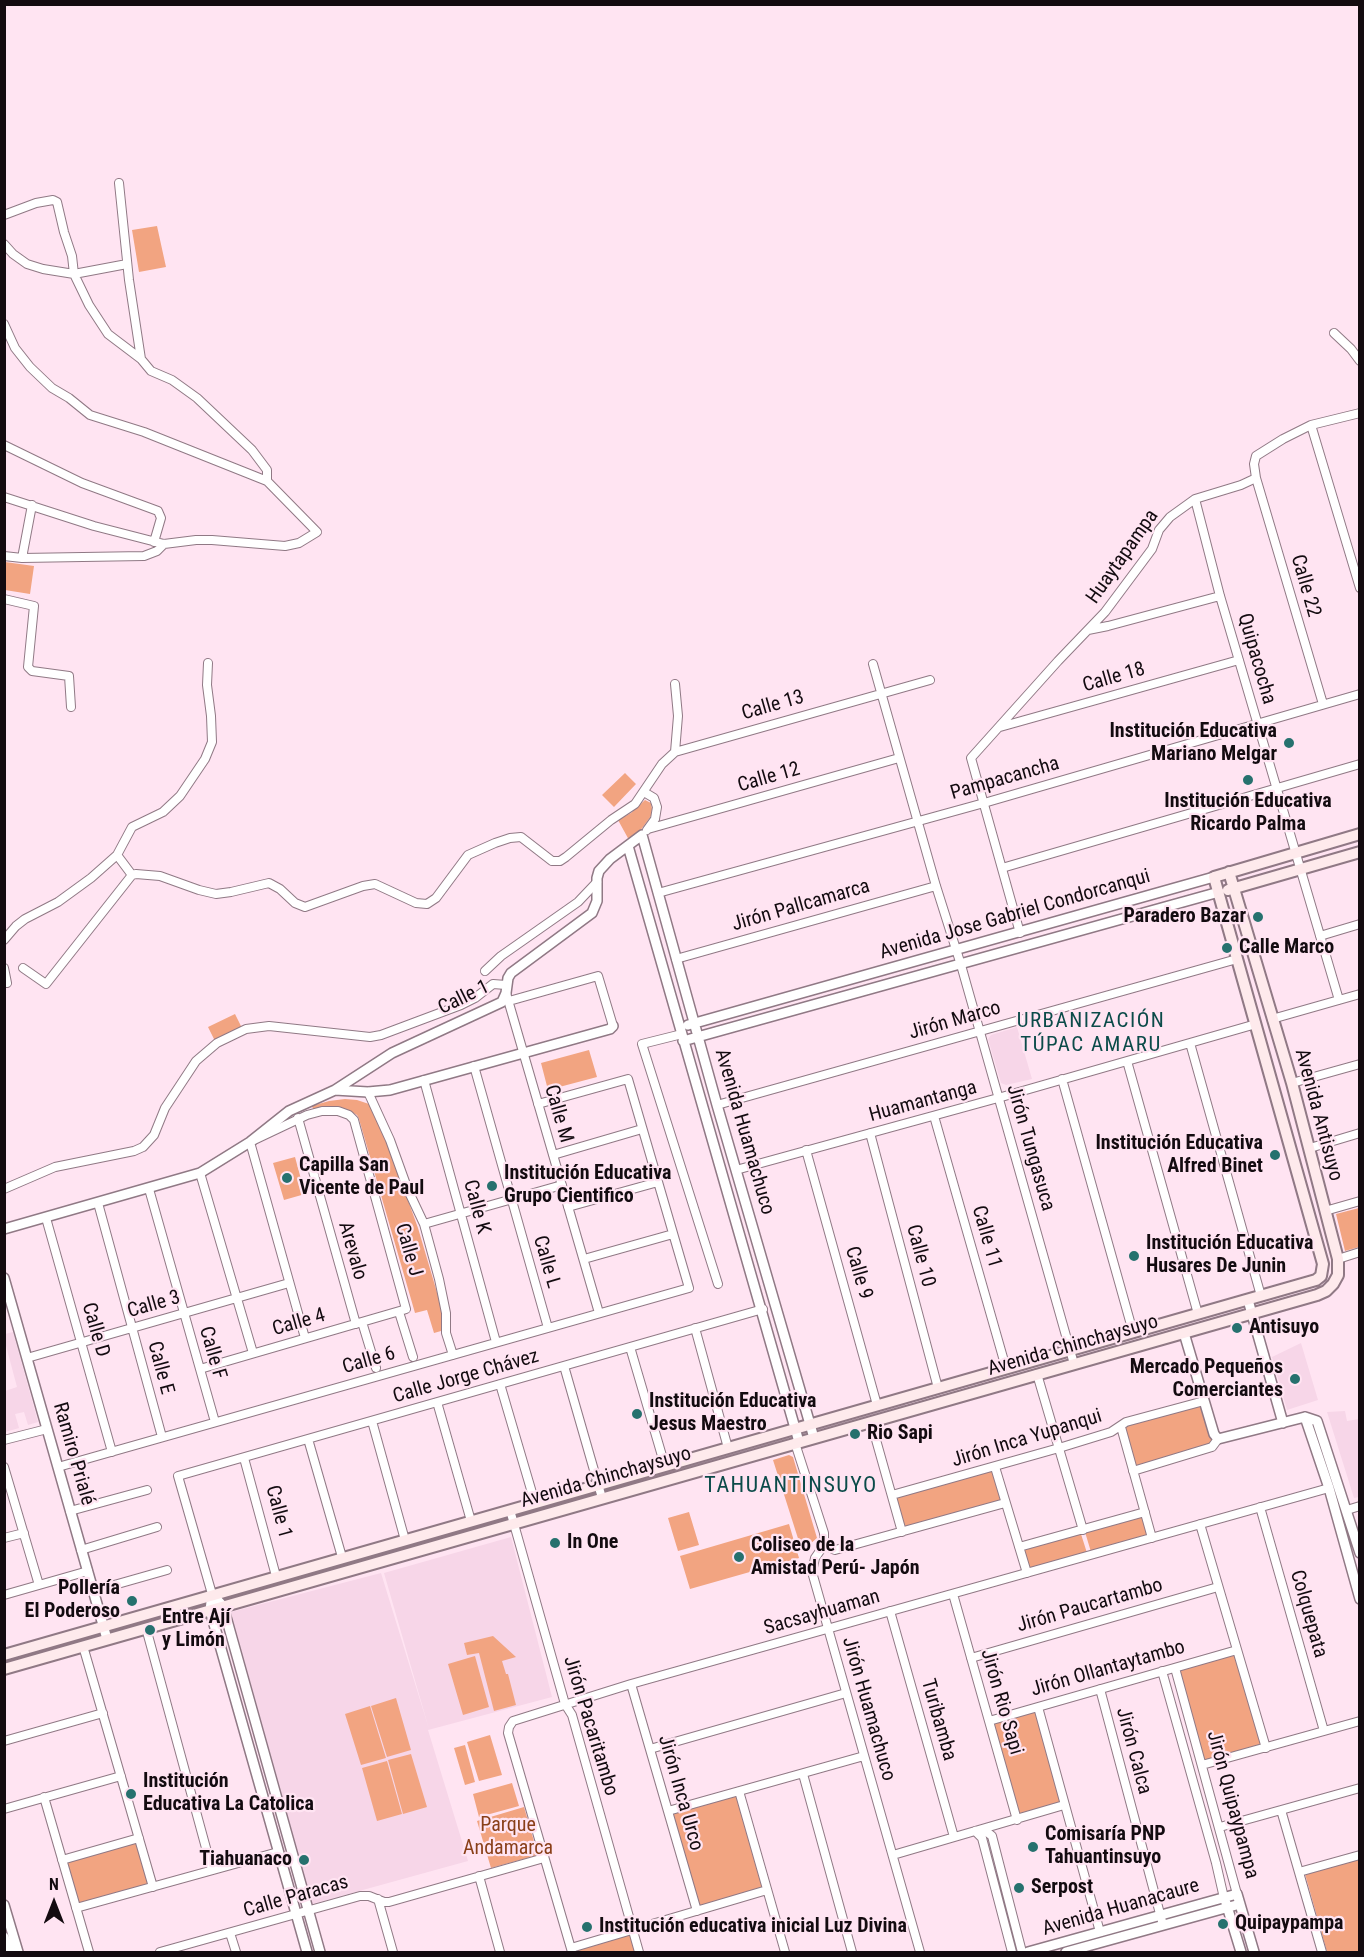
<!DOCTYPE html>
<html>
<head>
<meta charset="utf-8">
<style>
  body { margin:0 }
  #map { position:relative; width:1364px; height:1957px; overflow:hidden; background:#ffe4f2; font-family:"Roboto Condensed",sans-serif }
  canvas { display:block }
  .frame { position:absolute; inset:0; border:6px solid #130b10; pointer-events:none }
  .north { position:absolute; left:24px; top:1873px; width:60px; height:60px; -webkit-text-stroke:4px #ffe4f2; paint-order:stroke; rotate:0deg; font-size:16px; font-weight:700; line-height:24px; text-align:center; color:#130b10 }
  .north::after { content:''; display:block; margin:auto; width:21px; height:27px; background:#130b10; clip-path:polygon(50% 0,100% 100%,50% 72%,0 100%) }
</style>
</head>
<body>
<div id="map">
<canvas width="1364" height="1957"></canvas>
<div class="frame"></div>
<div class="north">N</div>
</div>
<script>
const g = document.querySelector('canvas').getContext('2d');
g.lineJoin = 'round';
function fill(path, color) { g.fillStyle = color; g.fill(path, 'evenodd'); }
const toPath = rows => new Path2D(rows.map(r => 'M' + r).join(''));
function stroke(path, color, width, dash) { g.strokeStyle = color; g.lineWidth = width; g.lineCap = dash ? 'butt' : 'round'; g.setLineDash(dash || []); g.stroke(path); }
function label(font, color, halo, rows, align = 'center') {
  g.font = font + ' "Roboto Condensed",sans-serif'; g.lineWidth = 4.5; g.setLineDash([]); g.textBaseline = 'middle'; g.strokeStyle = halo; g.fillStyle = color; for (const [text, x, y, turn = 0] of rows) {
    g.save(); g.translate(x, y); g.rotate((+turn || 0) * Math.PI / 180); g.textAlign = isNaN(turn) ? turn : align; if (halo) g.strokeText(text, 0, 0); g.fillText(text, 0, 0); g.restore();
  }
}
fill(toPath([
  [1017,1027,1032,1079,1006,1085,1001,1083,988,1039,991,1035],
  [13,1332,38,1422,28,1425,24,1412,15,1414,19,1428,5,1432,5,1391,17,1387,5,1342,5,1334],
  [1301,1343,1318,1400,1287,1410,1272,1357],
  [1345,1411,1347,1421,1359,1419,1359,1497,1354,1498,1327,1412],
  [511,1537,552,1697,428,1730,468,1861,312,1904,231,1612,381,1573,429,1729,384,1573]
]), '#f7d6e8');
fill(toPath([
  [157,226,166,267,139,272,132,230],
  [5,562,34,566,30,594,5,590],
  [625,773,636,784,614,807,602,795],
  [645,800,651,803,652,809,651,816,640,831,629,840,618,820,631,813],
  [235,1014,242,1028,215,1041,208,1027],
  [589,1050,597,1077,548,1090,541,1063],
  [345,1099,357,1100,369,1104,389,1148,418,1228,441,1306,441,1331,434,1333,427,1310,415,1313,359,1119,357,1115,346,1109,325,1107,313,1109,312,1106,329,1101],
  [295,1157,305,1194,284,1200,273,1163],
  [1359,1208,1359,1247,1345,1251,1336,1214],
  [1202,1404,1214,1444,1136,1467,1124,1427],
  [789,1455,793,1457,817,1538,802,1551,773,1460],
  [994,1469,1003,1501,904,1529,895,1496],
  [689,1512,699,1545,678,1551,668,1518],
  [1143,1515,1149,1536,1091,1552,1085,1532],
  [789,1524,799,1558,690,1589,680,1556],
  [1081,1534,1087,1553,1029,1569,1023,1549],
  [493,1636,516,1657,502,1661,506,1674,508,1674,516,1705,494,1711,479,1653,467,1655,464,1643],
  [1234,1654,1261,1745,1205,1761,1179,1670],
  [475,1656,489,1707,463,1715,448,1664],
  [396,1698,411,1750,387,1757,371,1706],
  [370,1706,386,1758,361,1765,345,1714],
  [1036,1711,1061,1803,1019,1815,992,1723],
  [490,1735,502,1775,479,1781,467,1742],
  [465,1745,475,1782,465,1785,454,1748],
  [411,1754,427,1807,403,1814,388,1760],
  [387,1761,402,1814,377,1821,362,1768],
  [512,1783,519,1806,479,1817,473,1794],
  [740,1795,766,1888,699,1907,672,1814],
  [524,1807,538,1855,491,1868,477,1821],
  [136,1841,149,1885,79,1905,67,1860],
  [1358,1859,1359,1952,1327,1952,1305,1874],
  [630,1934,635,1952,575,1952,574,1950]
]), '#f2a481');
const minor = toPath([
  [119,183,129,280,141,359],
  [4,215,36,203,53,200,57,202,64,232,72,256,74,274,89,305,108,334,141,359,151,371,172,380,197,398,252,450,267,470,267,481],
  [4,244,13,254,27,264,43,269,74,274,127,264],
  [4,324,15,348,30,367,52,388,69,398,90,415,144,432,267,481,317,532,299,543,285,546,212,540,196,540,164,544,94,526,4,497],
  [1334,333,1351,349,1360,361],
  [1311,425,1360,588],
  [4,445,82,483,158,511,161,518,154,542],
  [1195,499,1220,596,1339,1000],
  [4,556,22,558,144,556,157,551,164,544],
  [22,558,32,505],
  [4,599,34,606,28,667,32,671,69,676,71,707],
  [1088,630,1108,626,1220,596],
  [873,664,936,886,961,965,1074,1364],
  [1323,704,1256,478,1254,464,1256,456,1283,439,1311,425,1360,413],
  [1000,727,1239,660],
  [675,752,678,716,675,684],
  [644,792,654,798,657,807,655,819,647,830],
  [648,829,899,758],
  [117,855,132,875],
  [1002,868,1360,764],
  [658,893,984,803,1360,694],
  [1020,933,971,758,1058,661,1105,612,1152,549,1159,530,1170,517,1195,499,1241,485,1256,478],
  [1320,936,1360,924],
  [4,940,16,926,25,919,58,902,91,878,117,855,132,827,163,812,180,796,205,759,212,742,211,716,207,685,208,663],
  [676,959,936,886],
  [4,968,7,983],
  [23,968,46,984,132,875,136,874,160,876,199,890,216,894,231,892,269,883,280,889,295,903,305,907,363,886,375,884,416,903,427,904,436,898,468,855,495,843,510,838,521,837,552,861,560,861,566,857,611,820,635,804,662,764,675,752,930,680],
  [485,971,501,956,578,902,597,882],
  [506,993,599,1313],
  [509,1001,598,976,613,1026],
  [1272,1019,1360,994],
  [682,1034,642,1044,718,1284],
  [1190,1043,1261,1296],
  [1127,1061,1198,1314],
  [474,1066,548,1328],
  [1062,1079,1133,1332],
  [424,1080,496,1342],
  [1292,1083,1360,1064],
  [368,1092,390,1140,408,1190,424,1224,439,1279,446,1313,446,1333,453,1355],
  [717,1105,1237,959],
  [934,1116,1006,1368],
  [298,1118,356,1324],
  [870,1133,938,1388],
  [1310,1148,1360,1133],
  [806,1150,877,1405],
  [553,1155,642,1129],
  [736,1170,998,1098,1256,1024],
  [200,1173,253,1353],
  [4,1189,55,1167,134,1151,143,1147,154,1135,165,1108,196,1061,217,1043,246,1029,269,1026,370,1037,381,1035,461,1005,475,998,493,984,506,985],
  [149,1189,215,1422],
  [98,1203,162,1437],
  [568,1207,658,1182],
  [1325,1211,1360,1201],
  [46,1218,112,1452],
  [424,1224,562,1185],
  [584,1259,673,1234],
  [1338,1259,1360,1252],
  [399,1312,413,1357],
  [362,1322,376,1368],
  [695,1328,728,1448],
  [630,1347,665,1466],
  [27,1358,289,1283],
  [564,1366,602,1498],
  [200,1369,403,1310,406,1309,354,1120,349,1115,338,1111,322,1111,307,1115,250,1142,305,1338],
  [1037,1374,1083,1530],
  [500,1384,535,1503],
  [437,1402,471,1521],
  [372,1421,405,1540],
  [871,1422,902,1532],
  [1121,1427,1152,1538],
  [308,1439,342,1557],
  [4,1440,47,1429],
  [795,1443,824,1533,824,1545,815,1558,812,1572,920,1952],
  [244,1458,276,1576],
  [4,1467,39,1585],
  [58,1467,689,1288,628,1079,538,1104],
  [995,1467,1027,1573],
  [1133,1471,1212,1447,1218,1439],
  [892,1495,1059,1448,1111,1432,1126,1422,1204,1401],
  [1260,1507,1324,1731],
  [510,1510,565,1704,572,1715,639,1952],
  [1347,1510,1360,1506],
  [70,1511,147,1490],
  [1200,1524,1266,1748],
  [4,1538,24,1533],
  [824,1545,835,1550,1005,1503],
  [1019,1547,1145,1512],
  [81,1550,157,1527],
  [93,1591,167,1570],
  [212,1594,178,1476,763,1309],
  [953,1594,1017,1820],
  [4,1595,88,1571],
  [890,1611,954,1837],
  [146,1628,212,1870],
  [83,1646,153,1887],
  [971,1658,1218,1587],
  [1175,1668,1237,1894],
  [1162,1671,1216,1863,1224,1898],
  [631,1684,697,1911],
  [1100,1689,1163,1925],
  [1038,1707,1100,1932],
  [989,1721,1237,1650],
  [4,1741,103,1713],
  [650,1749,846,1693],
  [1202,1765,1360,1721],
  [803,1774,852,1952],
  [739,1791,785,1952],
  [44,1797,89,1952],
  [4,1809,121,1776],
  [1281,1810,1322,1952],
  [668,1811,864,1756],
  [1220,1827,1360,1788],
  [983,1829,992,1836,1022,1952],
  [975,1831,982,1838,1012,1952],
  [893,1855,1064,1805],
  [62,1860,139,1838],
  [1299,1872,1360,1855],
  [479,1876,500,1952],
  [378,1899,393,1952],
  [76,1908,278,1852],
  [230,1933,236,1952],
  [571,1948,767,1890],
  [160,1952,360,1896,369,1896,384,1902,389,1902,544,1858],
  [572,1952,508,1733,509,1727,513,1721,631,1684,1329,1488]
]);
const tertiary = toPath([
  [628,846,799,1442],
  [688,1025,1214,877],
  [683,1041,1219,892],
  [335,1090,392,1053,502,1002,506,993,508,978,511,973,592,913,597,901,597,878,599,871,610,859,642,835,717,1105,814,1438],
  [4,1229,200,1173,250,1142,289,1111,335,1090,368,1092,390,1090,610,1029,613,1026],
  [4,1278,107,1639],
  [1248,1300,1283,1423],
  [1184,1333,1214,1434,1218,1439,1305,1417,1317,1421,1360,1553],
  [1305,1417,1329,1488,1360,1599],
  [212,1594,223,1606,320,1952],
  [212,1594,210,1610,307,1952],
  [1226,1903,1241,1952],
  [4,1905,18,1952],
  [4,1937,9,1952],
  [1028,1952,1237,1894,1254,1952],
  [1066,1952,1240,1904]
]);
const secondary = toPath([
  [1228,890,1360,852],
  [4,1655,1316,1280,1321,1276,1323,1264,1214,877,1360,834],
  [4,1669,1317,1295,1326,1291,1333,1284,1338,1275,1338,1259,1292,1083,1229,872]
]);
stroke(minor, '#907985', 10);
stroke(tertiary, '#907985', 12);
stroke(secondary, '#907985', 14);
stroke(minor, '#fff', 8);
stroke(tertiary, '#fff', 9);
stroke(secondary, '#feeaec', 10);
for (const [x, y, r, color] of [
  [1289,743,6,"#26716e"],
  [1248,780,6,"#26716e"],
  [1258,917,6,"#26716e"],
  [1227,948,6,"#26716e"],
  [1275,1155,6,"#26716e"],
  [287,1178,6,"#26716e"],
  [492,1186,6,"#26716e"],
  [1134,1256,6,"#26716e"],
  [1237,1328,6,"#26716e"],
  [1295,1379,6,"#26716e"],
  [637,1414,6,"#26716e"],
  [855,1434,6,"#26716e"],
  [555,1543,6,"#26716e"],
  [739,1557,6,"#26716e"],
  [132,1601,6,"#26716e"],
  [150,1630,6,"#26716e"],
  [131,1794,6,"#26716e"],
  [1033,1847,6,"#26716e"],
  [304,1860,6,"#26716e"],
  [1019,1888,6,"#26716e"],
  [1223,1924,6,"#26716e"],
  [587,1927,6,"#26716e"]
]) { const dot = new Path2D(); dot.arc(x, y, r, 0, 2 * Math.PI); g.fillStyle = color; g.fill(dot); stroke(dot, '#ffe4f2', 2); }
label('20px', '#130b10', '#ffe4f2', [
  ["Huaytapampa",1123,557,-55],
  ["Calle 22",1305,586,74],
  ["Quipacocha",1256,659,74],
  ["Calle 18",1114,678,-16],
  ["Calle 13",773,706,-16],
  ["Calle 12",769,778,-16],
  ["Pampacancha",1005,779,-16],
  ["Jirón Pallcamarca",801,906,-16],
  ["Avenida Jose Gabriel Condorcanqui",1015,915,-16],
  ["Calle 1",464,998,-26],
  ["Jirón Marco",955,1021,-16],
  ["Huamantanga",923,1102,-15],
  ["Calle M",558,1114,74],
  ["Avenida Antisuyo",1318,1115,75],
  ["Avenida Huamachuco",744,1132,74],
  ["Jirón Tungasuca",1030,1148,74],
  ["Calle K",476,1207,75],
  ["Calle 11",986,1237,74],
  ["Calle J",408,1250,74],
  ["Arevalo",352,1251,74],
  ["Calle 10",920,1256,75],
  ["Calle L",546,1262,74],
  ["Calle 9",858,1273,74],
  ["Calle 3",154,1305,-16],
  ["Calle 4",299,1323,-16],
  ["Calle D",95,1330,74],
  ["Avenida Chinchaysuyo",1073,1346,-16],
  ["Calle F",212,1353,74],
  ["Calle 6",369,1361,-16],
  ["Calle E",160,1368,75],
  ["Calle Jorge Chávez",466,1377,-16],
  ["Jirón Inca Yupanqui",1027,1439,-17],
  ["Ramiro Prialé",73,1454,74],
  ["Avenida Chinchaysuyo",606,1478,-16],
  ["Calle 1",278,1512,75],
  ["Jirón Paucartambo",1090,1606,-16],
  ["Sacsayhuaman",822,1613,-16],
  ["Colquepata",1308,1614,74],
  ["Jirón Ollantaytambo",1108,1669,-16],
  ["Jirón Rio Sapi",1001,1702,74],
  ["Jirón Huamachuco",868,1709,74],
  ["Turibamba",938,1720,74],
  ["Jirón Pacaritambo",590,1726,73],
  ["Jirón Calca",1133,1751,75],
  ["Jirón Inca Urco",680,1793,74],
  ["Jirón Quipaypampa",1232,1805,75],
  ["Calle Paracas",296,1897,-16],
  ["Avenida Huanacaure",1121,1908,-16]
]);
label('bold 20px', '#130b10', '#ffe4f2', [
  ["Institución Educativa",1277,732,"right"],
  ["Mariano Melgar",1277,755,"right"],
  ["Institución Educativa",1248,802,"center"],
  ["Ricardo Palma",1248,825,"center"],
  ["Paradero Bazar",1246,917,"right"],
  ["Calle Marco",1239,948],
  ["Institución Educativa",1263,1144,"right"],
  ["Alfred Binet",1263,1167,"right"],
  ["Capilla San",299,1166],
  ["Vicente de Paul",299,1189],
  ["Institución Educativa",504,1174],
  ["Grupo Cientifico",504,1197],
  ["Institución Educativa",1146,1244],
  ["Husares De Junin",1146,1267],
  ["Antisuyo",1249,1328],
  ["Mercado Pequeños",1283,1368,"right"],
  ["Comerciantes",1283,1391,"right"],
  ["Institución Educativa",649,1402],
  ["Jesus Maestro",649,1425],
  ["Rio Sapi",867,1434],
  ["In One",567,1543],
  ["Coliseo de la",751,1546],
  ["Amistad Perú- Japón",751,1569],
  ["Pollería",120,1589,"right"],
  ["El Poderoso",120,1612,"right"],
  ["Entre Ají",162,1618],
  ["y Limón",162,1641],
  ["Institución",143,1782],
  ["Educativa La Catolica",143,1805],
  ["Comisaría PNP",1045,1835],
  ["Tahuantinsuyo",1045,1858],
  ["Tiahuanaco",292,1860,"right"],
  ["Serpost",1031,1888],
  ["Quipaypampa",1235,1924],
  ["Institución educativa inicial Luz Divina",599,1927]
], 'left');
label('20px', '#893f18', '#ffe4f2', [
  ["Parque",508,1826],
  ["Andamarca",508,1849]
]);
g.letterSpacing = '1.5px';
label('21px', '#0b4b49', '#ffe4f2', [
  ["URBANIZACIÓN",1091,1022],
  ["TÚPAC AMARU",1091,1046]
]);
g.letterSpacing = '0px';
g.letterSpacing = '1.5px';
label('22px', '#0b4b49', '#ffe4f2', [
  ["TAHUANTINSUYO",791,1486]
]);
g.letterSpacing = '0px';
</script>
</body>
</html>
